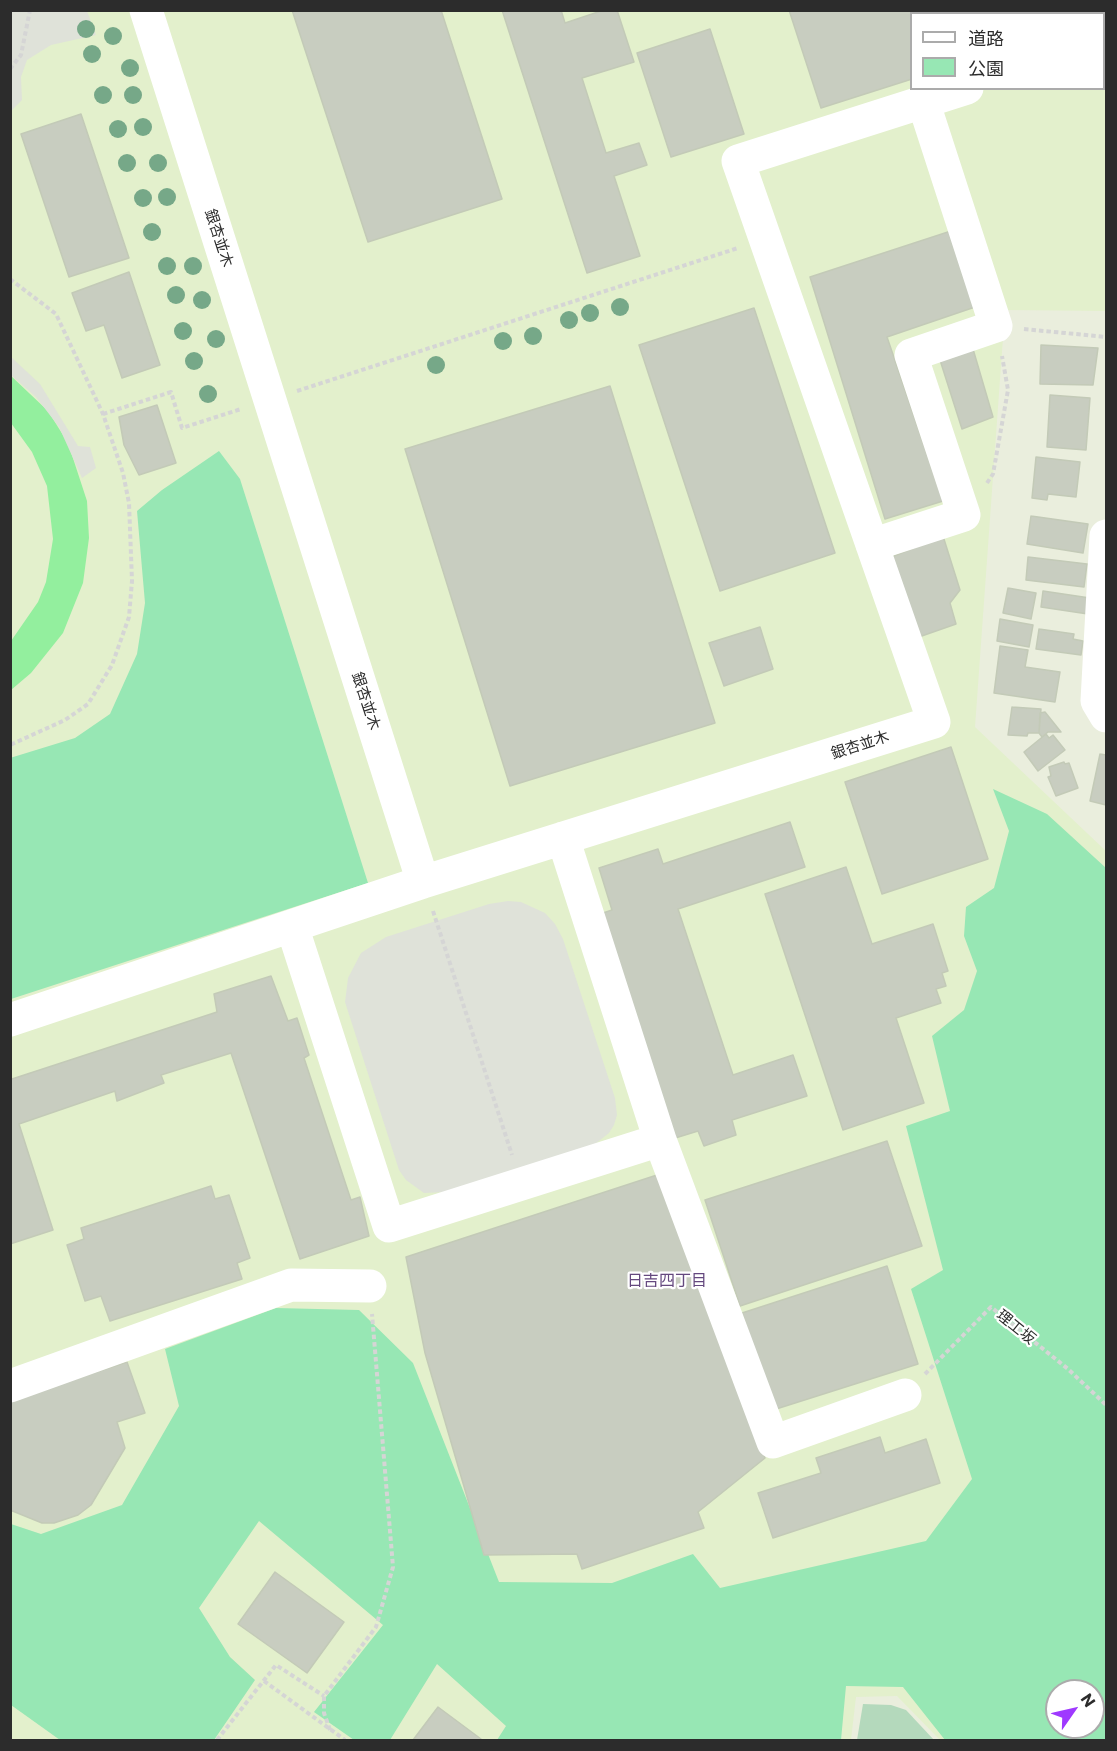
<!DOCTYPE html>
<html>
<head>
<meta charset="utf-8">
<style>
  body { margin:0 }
  #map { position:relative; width:1117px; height:1751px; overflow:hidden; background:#eaeedd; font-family:Commissioner,"Noto Sans JP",sans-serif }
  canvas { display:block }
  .frame { position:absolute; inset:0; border:12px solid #2c2c2c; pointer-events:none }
  .legend { position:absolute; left:910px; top:12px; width:195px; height:78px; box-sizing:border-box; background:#fff; border:2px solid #ababab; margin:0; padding:8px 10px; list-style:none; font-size:18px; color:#2c2c2c }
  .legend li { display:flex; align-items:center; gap:12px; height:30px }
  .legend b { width:30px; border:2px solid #ababab }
  .north { position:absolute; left:1045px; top:1679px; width:60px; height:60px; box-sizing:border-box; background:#fff; border:2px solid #ababab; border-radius:50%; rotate:56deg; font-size:16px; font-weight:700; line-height:24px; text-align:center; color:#2c2c2c }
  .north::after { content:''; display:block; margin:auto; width:21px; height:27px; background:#9f39ff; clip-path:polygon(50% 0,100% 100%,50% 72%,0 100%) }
</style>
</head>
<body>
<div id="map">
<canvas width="1117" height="1751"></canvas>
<div class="frame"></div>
<ul class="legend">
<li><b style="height:8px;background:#fff"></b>道路</li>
<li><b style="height:16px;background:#97e7b4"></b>公園</li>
</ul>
<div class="north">N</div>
</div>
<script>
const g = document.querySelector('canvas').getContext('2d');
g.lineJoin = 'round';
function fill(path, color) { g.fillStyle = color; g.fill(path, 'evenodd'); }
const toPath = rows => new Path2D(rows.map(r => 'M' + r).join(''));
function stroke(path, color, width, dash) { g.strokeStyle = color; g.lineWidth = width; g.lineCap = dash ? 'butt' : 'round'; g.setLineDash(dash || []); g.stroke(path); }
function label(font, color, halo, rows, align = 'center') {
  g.font = font + ' Commissioner,"Noto Sans JP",sans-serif'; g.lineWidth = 4.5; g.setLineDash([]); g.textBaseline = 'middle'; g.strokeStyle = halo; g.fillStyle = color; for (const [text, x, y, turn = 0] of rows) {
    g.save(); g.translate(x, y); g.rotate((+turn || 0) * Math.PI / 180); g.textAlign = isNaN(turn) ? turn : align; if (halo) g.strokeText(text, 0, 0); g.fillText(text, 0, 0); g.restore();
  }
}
fill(toPath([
  [11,11,1106,11,1106,311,1005,310,975,727,1106,851,1106,1740,940,1740,897,1696,856,1697,851,1740,11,1740],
  [912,14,1104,14,1104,88,912,88],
  [1057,1691,1093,1691,1093,1727,1057,1727]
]), '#e3f0cc');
fill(toPath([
  [219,451,240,479,368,883,11,999,10,758,75,738,110,714,137,654,145,603,137,511,162,490],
  [993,789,1047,814,1106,868,1106,1740,945,1740,903,1687,846,1686,841,1740,497,1740,506,1726,437,1664,390,1740,354,1740,314,1712,383,1625,259,1521,199,1608,230,1657,255,1680,214,1740,60,1740,11,1705,11,1524,41,1534,122,1505,179,1406,165,1349,276,1308,359,1310,413,1363,499,1582,612,1583,693,1554,720,1588,926,1541,972,1479,911,1289,943,1270,906,1126,950,1111,932,1036,964,1010,977,971,964,936,966,907,994,888,1009,831],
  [1057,1691,1093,1691,1093,1727,1057,1727]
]), '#97e7b4');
fill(toPath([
  [863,1704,891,1705,906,1710,934,1740,857,1740]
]), '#b4d9bc');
fill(toPath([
  [10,375,48,411,68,443,87,501,89,538,83,583,63,633,31,673,11,690,11,641,38,602,46,582,53,539,47,486,32,452,11,423]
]), '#93ef9e');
fill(toPath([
  [11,10,87,11,96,35,51,45,27,60,21,77,22,100,11,111],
  [11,357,40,384,78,446,90,447,96,468,82,478,59,427,36,397,11,375],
  [508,901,521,902,545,913,555,924,563,939,615,1098,617,1115,614,1125,609,1133,595,1144,446,1192,424,1193,406,1180,399,1170,345,1002,348,978,361,953,386,937,489,904]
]), '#dfe2d9');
const building = toPath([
  [292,10,441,10,502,199,368,242,292,10],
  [502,10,561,10,565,23,604,10,617,10,634,62,582,78,606,153,639,143,647,165,614,176,640,256,587,273,502,10],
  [789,10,961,10,962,14,912,14,912,79,821,108,789,10],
  [1046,10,1106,10,1106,19,1104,20,1104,14,1047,14,1046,10],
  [710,29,744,134,671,157,637,53,710,29],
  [81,114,129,258,69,277,21,134,81,114],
  [954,230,978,306,887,337,943,501,885,519,810,277,954,230],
  [129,272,160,365,122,378,104,325,86,331,72,293,129,272],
  [754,308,835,553,720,591,639,345,754,308],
  [1041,345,1098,348,1093,385,1040,384,1041,345],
  [973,349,993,417,962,429,940,360,973,349],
  [610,386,715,723,510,786,405,449,610,386],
  [1050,395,1090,398,1086,450,1047,447,1050,395],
  [157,405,176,463,139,475,124,445,119,417,157,405],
  [1036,457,1080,462,1076,497,1048,494,1047,500,1032,498,1036,457],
  [1031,516,1088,524,1083,553,1027,544,1031,516],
  [943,536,960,590,950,603,956,624,916,638,889,558,943,536],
  [1028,557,1087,564,1084,587,1026,580,1028,557],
  [1008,588,1036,593,1031,619,1003,613,1008,588],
  [1043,591,1090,598,1088,614,1041,607,1043,591],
  [1000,619,1033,625,1029,647,997,641,1000,619],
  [760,627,773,669,724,686,709,643,760,627],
  [1039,629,1074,634,1073,639,1083,641,1081,655,1036,649,1039,629],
  [1000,646,1028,650,1025,667,1060,672,1055,702,994,693,1000,646],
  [1012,707,1041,709,1039,733,1028,733,1027,736,1008,735,1012,707],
  [1045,712,1061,732,1048,732,1042,737,1039,733,1040,713,1045,712],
  [1046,734,1049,738,1053,735,1065,750,1038,771,1024,752,1046,734],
  [951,747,988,859,882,894,845,782,951,747],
  [1100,754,1106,755,1106,805,1090,801,1100,754],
  [1064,762,1065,764,1069,763,1078,788,1056,796,1048,777,1051,776,1049,767,1064,762],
  [790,822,805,867,678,909,733,1075,793,1055,807,1096,732,1120,736,1135,704,1146,698,1131,672,1139,597,915,612,910,599,868,658,849,663,864,790,822],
  [846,867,872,944,933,924,948,971,942,973,946,986,936,989,941,1003,896,1018,924,1103,843,1130,765,894,846,867],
  [271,976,288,1021,297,1018,309,1055,304,1058,351,1200,360,1197,369,1236,300,1259,231,1053,161,1075,164,1083,117,1101,115,1091,19,1124,53,1230,10,1244,10,1076,12,1079,217,1012,214,994,271,976],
  [887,1141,922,1246,740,1306,705,1200,887,1141],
  [660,1174,705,1271,765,1458,698,1512,704,1528,582,1569,577,1554,484,1555,425,1353,406,1257,660,1174],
  [211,1186,215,1199,229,1195,250,1258,237,1263,242,1279,110,1321,101,1296,85,1301,67,1245,84,1239,81,1228,211,1186],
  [887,1266,918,1364,773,1410,742,1313,887,1266],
  [127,1362,145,1413,117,1422,125,1448,91,1505,78,1515,54,1523,42,1523,10,1510,10,1400,127,1362],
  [880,1437,885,1453,926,1439,940,1483,773,1538,758,1493,821,1473,816,1458,880,1437],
  [275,1572,344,1622,307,1673,238,1624,275,1572],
  [438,1707,481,1739,480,1740,413,1740,438,1707]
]);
fill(building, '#c8cdc0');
stroke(building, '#c3cab7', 1.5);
stroke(toPath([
  [10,69,21,55,30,10],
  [10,279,56,314,103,414,123,473,129,503,132,581,129,617,112,665,88,704,65,720,10,745],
  [1024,329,1106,337],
  [297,391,738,248],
  [103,414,171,392,182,428,241,409],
  [987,483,993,474,1008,390,1002,356],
  [433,911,512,1155],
  [925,1374,991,1307,1068,1369,1106,1405],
  [264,1681,345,1740],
  [330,1730,324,1713,324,1696,376,1627,393,1567,372,1314],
  [217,1740,276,1665,324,1696]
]), '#d5d5d5', 4, [4.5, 3]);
stroke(toPath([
  [146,10,423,882,934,722,738,161,967,88],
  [1104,40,1106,39],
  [1106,536,1097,701,1106,716],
  [872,545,964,515,911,355,996,326,924,104],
  [292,926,389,1226,660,1140,563,838],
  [10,1020,423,882],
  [660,1140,773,1442,905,1395],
  [10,1386,291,1285,370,1286]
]), '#fff', 33);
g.fillStyle = '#76a888';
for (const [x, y] of [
  [86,29],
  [113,36],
  [92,54],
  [130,68],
  [103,95],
  [133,95],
  [143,127],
  [118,129],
  [127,163],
  [158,163],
  [167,197],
  [143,198],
  [152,232],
  [167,266],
  [193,266],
  [176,295],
  [202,300],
  [620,307],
  [590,313],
  [569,320],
  [183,331],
  [533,336],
  [216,339],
  [503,341],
  [194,361],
  [436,365],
  [208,394]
]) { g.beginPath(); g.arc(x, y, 9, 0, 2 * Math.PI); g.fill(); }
label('15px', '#2c2c2c', '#fff', [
  ["銀杏並木",219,238,72],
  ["銀杏並木",366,701,72],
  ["銀杏並木",860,745,-18],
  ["理工坂",1016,1327,39]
]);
label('16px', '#65497f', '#fff', [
  ["日吉四丁目",667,1281]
]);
</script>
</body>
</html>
